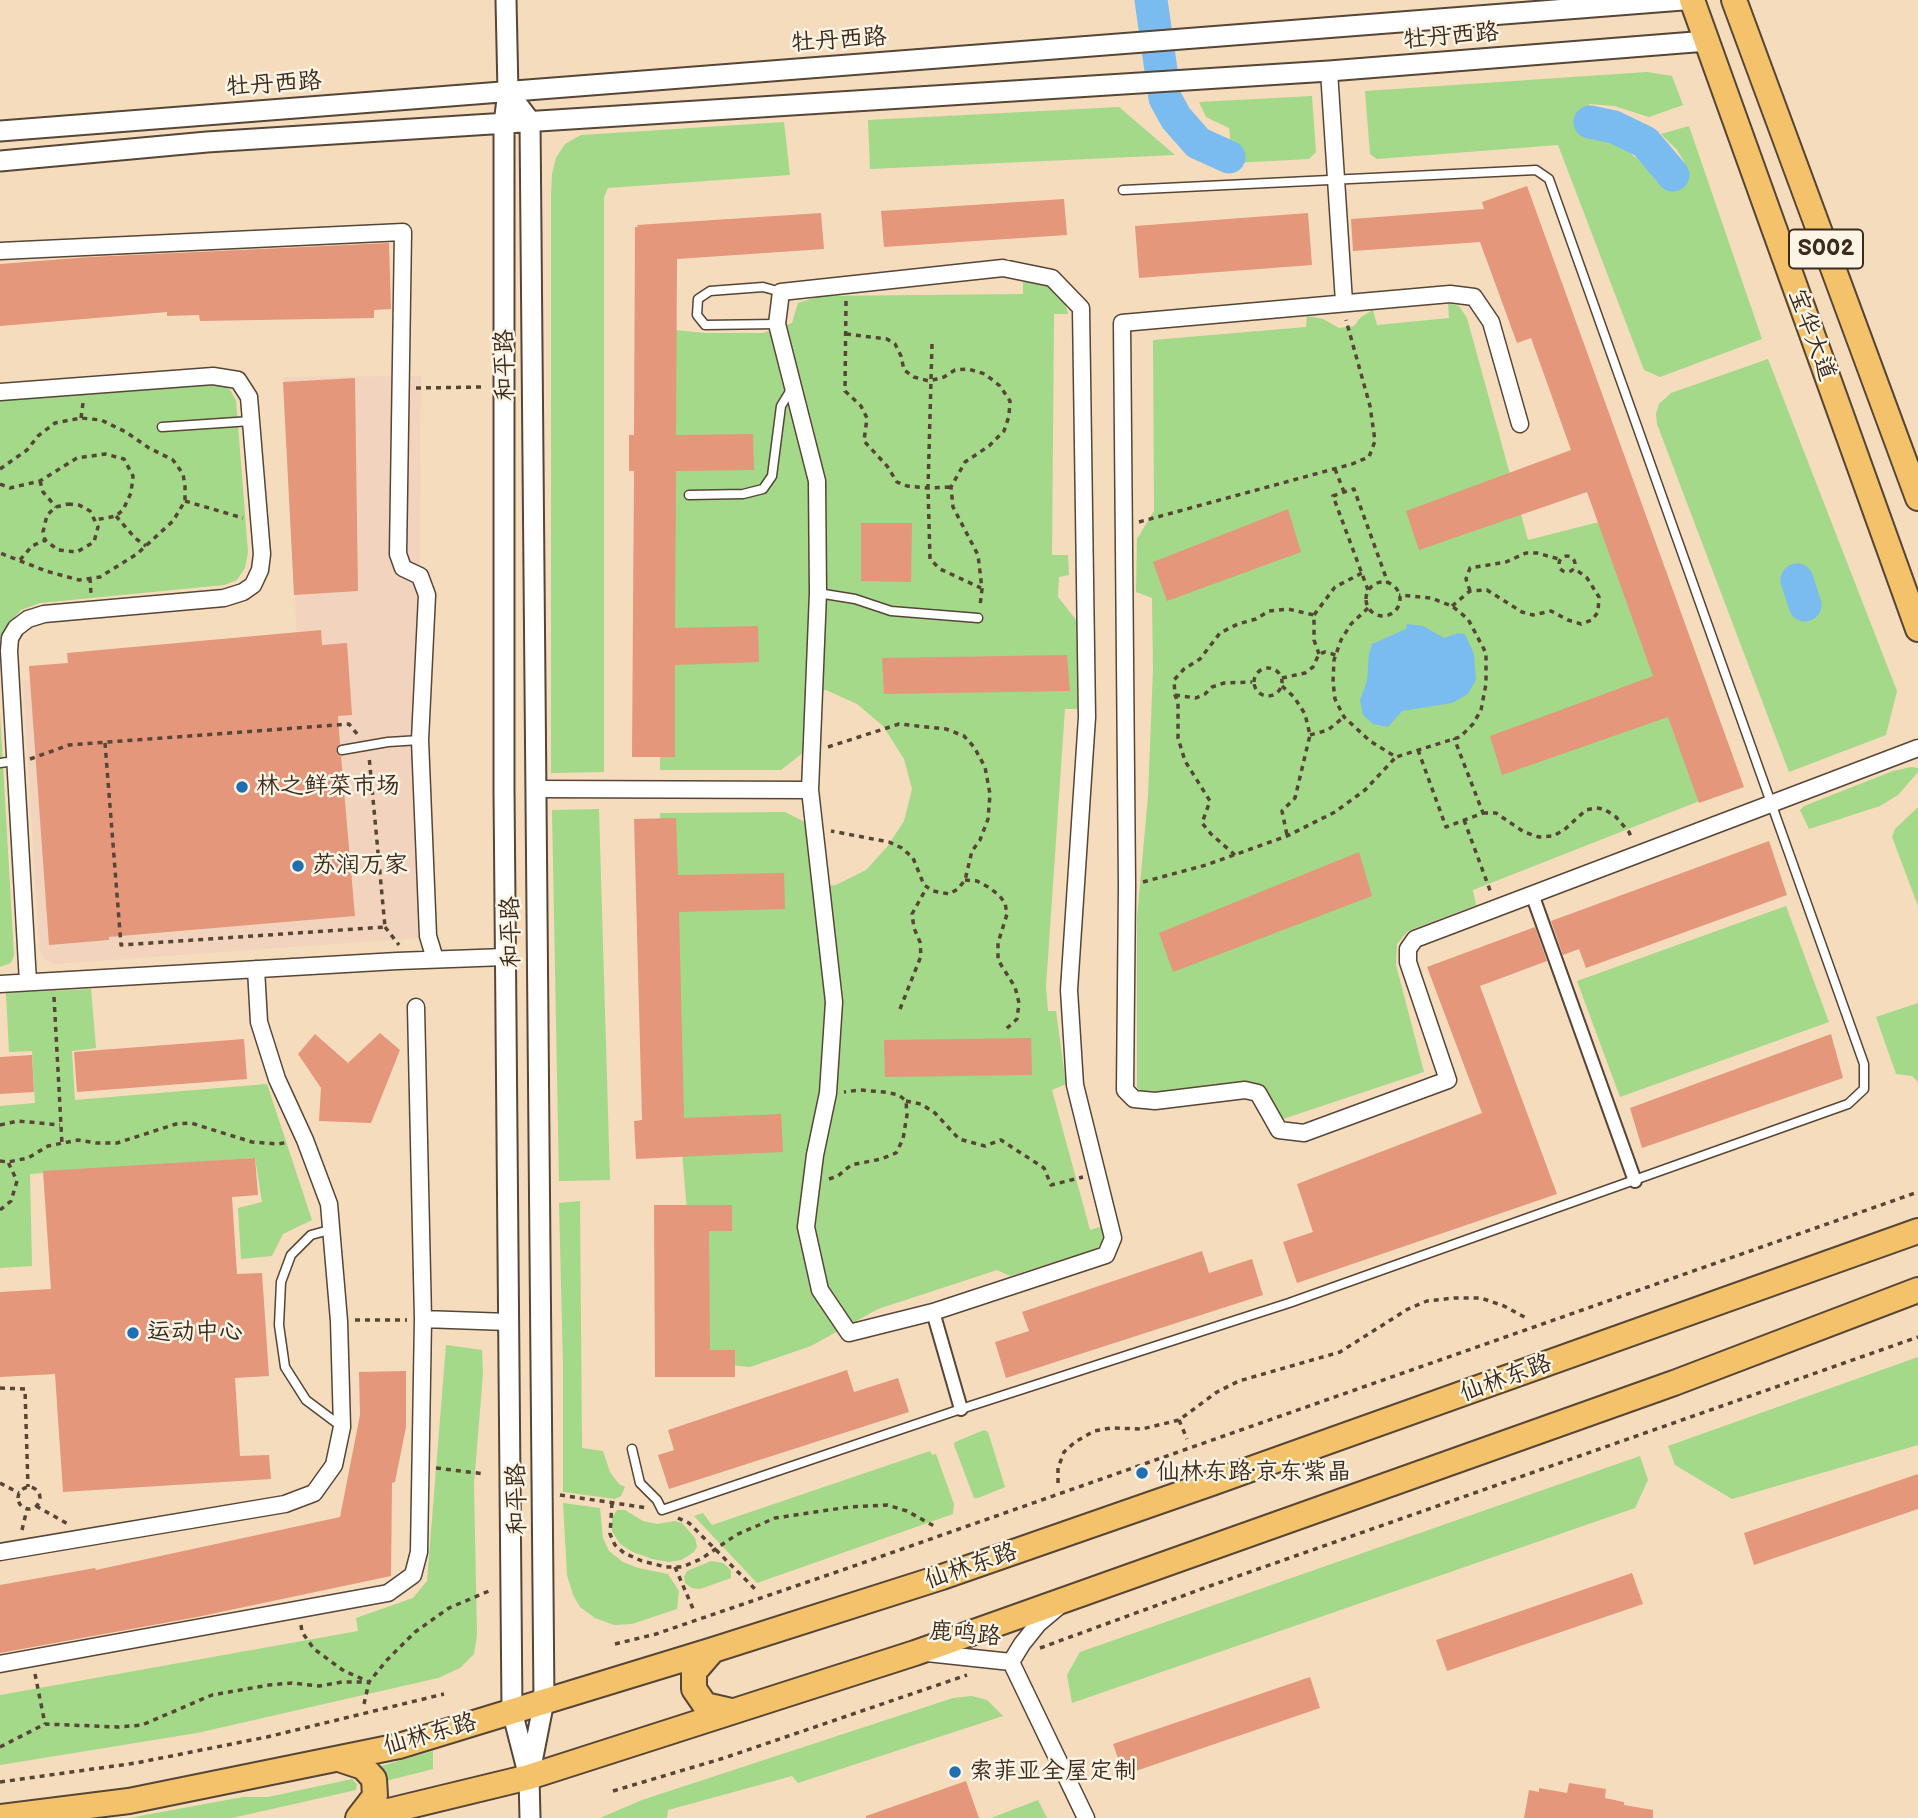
<!DOCTYPE html>
<html>
<head>
<meta charset="utf-8">
<style>
  body { margin:0 }
  canvas { display:block; background:#f4dcbd }
</style>
</head>
<body>
<canvas width="1918" height="1818"></canvas>
<script>
const g = document.querySelector('canvas').getContext('2d');
g.lineJoin = 'round';
function fill(path, color) { g.fillStyle = color; g.fill(path, 'evenodd'); }
const toPath = rows => new Path2D(rows.map(r => 'M' + r).join(''));
function stroke(path, color, width, dash) { g.strokeStyle = color; g.lineWidth = width; g.lineCap = dash ? 'butt' : 'round'; g.setLineDash(dash || []); g.stroke(path); }
function label(font, color, halo, rows, align = 'center') {
  g.font = font + ' "Balsamiq Sans","LXGW WenKai TC",sans-serif'; g.lineWidth = 5; g.setLineDash([]); g.textBaseline = 'middle'; g.strokeStyle = halo; g.fillStyle = color; for (const [text, x, y, turn = 0] of rows) {
    g.save(); g.translate(x, y); g.rotate((+turn || 0) * Math.PI / 180); g.textAlign = isNaN(turn) ? turn : align; if (halo) g.strokeText(text, 0, 0); g.fillText(text, 0, 0); g.restore();
  }
}
fill(toPath([
  [421,376,418,938,55,964,44,959,39,948,23,680,298,659,284,377]
]), '#f2d4be');
fill(toPath([
  [1647,72,1672,76,1683,105,1649,117,1614,106,1589,104,1590,135,1609,139,1628,151,1643,164,1657,182,1689,170,1677,150,1661,134,1689,126,1762,339,1660,377,1644,370,1558,145,1377,159,1370,154,1365,91],
  [1312,96,1316,152,1309,159,1233,163,1229,128,1206,117,1199,102],
  [1119,107,1175,155,870,169,868,120],
  [784,122,790,175,608,188,604,197,604,772,551,773,551,196,552,174,556,158,565,144,581,135],
  [1023,279,1036,280,1052,287,1064,299,1068,314,1054,314,1052,555,1068,555,1069,575,1059,577,1058,597,1081,626,1079,709,1065,709,1046,987,1048,1011,1056,1011,1066,1084,1052,1090,1090,1230,1103,1226,1104,1238,1097,1249,1010,1276,997,1270,878,1309,811,1346,750,1367,700,1362,680,1129,660,813,785,812,805,822,814,888,836,885,866,870,887,847,904,821,912,789,904,759,883,726,857,704,826,690,807,689,804,752,781,770,660,770,665,329,705,333,763,333,792,323,798,303,820,296,1023,294],
  [1448,303,1459,306,1467,318,1528,540,1603,521,1702,800,1473,890,1476,905,1408,931,1397,944,1396,965,1424,1072,1283,1119,1266,1090,1249,1085,1145,1093,1137,1088,1137,918,1148,796,1153,669,1152,598,1136,592,1137,539,1154,511,1153,340,1306,327,1307,316,1323,319,1339,328,1354,326,1361,317,1373,310,1377,325,1449,318],
  [1768,359,1897,691,1886,735,1789,772,1657,424,1656,414,1659,404,1671,393],
  [221,382,230,390,236,400,248,552,245,568,237,580,224,585,40,603,21,610,6,627,0,638,0,398],
  [0,713,14,955,11,963,0,967],
  [1911,767,1918,768,1918,772,1898,795,1880,806,1809,829,1800,810,1804,806,1893,771],
  [1918,807,1918,906,1892,837,1895,829],
  [599,809,610,1180,559,1181,552,810],
  [1786,906,1829,1022,1620,1097,1577,981],
  [91,989,96,1048,72,1051,75,1100,267,1084,312,1220,283,1234,272,1256,241,1259,238,1208,262,1202,255,1158,30,1174,32,1266,0,1268,0,1106,35,1103,32,1051,9,1052,6,993],
  [1918,1003,1918,1082,1912,1076,1896,1074,1876,1017],
  [580,1201,582,1448,603,1451,610,1472,619,1484,625,1487,621,1496,615,1499,563,1492,563,1365,559,1203],
  [446,1345,482,1350,483,1374,474,1484,477,1635,474,1654,460,1668,438,1678,197,1733,0,1765,0,1695,358,1631,356,1618,413,1598,427,1581],
  [1918,1357,1918,1445,1732,1499,1675,1465,1668,1446],
  [984,1430,988,1432,1005,1487,978,1498,974,1498,954,1445,955,1442],
  [930,1451,932,1455,936,1454,954,1504,953,1514,757,1583,694,1516,703,1513,712,1525],
  [1640,1456,1648,1480,1635,1508,1072,1703,1067,1675,1080,1652],
  [563,1503,600,1508,603,1538,609,1551,623,1562,638,1568,668,1574,679,1591,677,1609,632,1624,614,1625,595,1618,580,1607,573,1595,567,1575],
  [617,1510,625,1510,643,1521,657,1524,675,1521,682,1523,695,1538,697,1547,694,1552,681,1560,669,1562,652,1559,633,1552,620,1544,612,1531,612,1518],
  [711,1561,723,1563,731,1570,731,1578,700,1589,692,1588,685,1583,684,1577,687,1571],
  [972,1696,987,1700,1003,1716,798,1783,792,1776,668,1810,667,1818,600,1818,642,1800,953,1698],
  [433,1751,433,1769,382,1782,378,1767],
  [352,1779,357,1784,356,1790,232,1818,129,1818,243,1797,268,1797],
  [1038,1800,1047,1818,991,1818]
]), '#a3d989');
fill(toPath([
  [1407,624,1423,626,1444,638,1458,633,1465,634,1474,654,1476,680,1468,694,1452,703,1402,711,1388,727,1373,724,1363,715,1360,700,1367,681,1369,654,1372,644,1406,629]
]), '#7abcef');
stroke(toPath([
  [1151,0,1165,98,1176,118,1198,143,1229,157],
  [1590,122,1614,127,1645,142,1673,175],
  [1797,580,1805,605]
]), '#7abcef', 33);
fill(toPath([
  [1527,186,1744,787,1699,803,1668,717,1502,775,1490,736,1653,676,1587,492,1419,550,1406,511,1571,450,1531,338,1517,343,1480,242,1353,251,1351,219,1484,209,1482,202],
  [1064,199,1067,235,884,247,881,211],
  [821,213,824,249,677,259,676,435,753,434,754,470,676,471,675,628,758,626,759,662,675,665,675,757,632,757,634,471,629,471,629,435,634,435,635,227,638,227,637,225],
  [1308,213,1312,265,1139,278,1135,226],
  [389,243,391,309,374,310,374,318,200,321,199,315,167,316,167,312,0,326,0,264,90,257],
  [355,378,358,591,294,595,283,382],
  [1288,509,1301,552,1167,601,1153,562],
  [861,523,912,523,911,582,861,581],
  [321,630,322,645,347,643,352,715,338,716,340,744,336,750,341,756,355,916,109,937,109,940,49,945,29,666,68,663,67,653],
  [1067,655,1070,691,884,694,882,658],
  [676,818,678,875,784,873,785,909,679,912,684,1118,781,1114,783,1152,636,1159,634,1121,642,1120,634,819],
  [1769,841,1787,895,1586,968,1579,949,1563,955,1551,921],
  [1359,852,1372,896,1173,972,1159,933],
  [1535,927,1547,961,1480,986,1557,1194,1297,1283,1283,1242,1313,1232,1297,1184,1482,1113,1427,967],
  [380,1033,400,1050,371,1123,319,1121,321,1088,298,1054,315,1034,348,1063],
  [1831,1034,1843,1078,1642,1148,1630,1108],
  [1031,1038,1032,1075,885,1077,884,1040],
  [244,1039,247,1079,77,1092,74,1052],
  [32,1055,34,1092,0,1094,0,1057],
  [255,1158,258,1195,232,1197,237,1274,262,1273,269,1376,235,1378,240,1456,269,1455,271,1479,63,1492,55,1374,0,1377,0,1292,51,1289,43,1171],
  [654,1205,732,1205,732,1231,709,1231,710,1350,735,1350,735,1377,655,1377],
  [1202,1251,1209,1273,1252,1259,1263,1295,1006,1378,995,1342,1029,1331,1022,1312],
  [847,1370,854,1392,898,1378,909,1412,669,1489,658,1455,674,1450,668,1430],
  [406,1371,406,1427,395,1482,392,1483,391,1576,197,1617,0,1653,0,1585,95,1568,96,1570,340,1517,360,1415,359,1372],
  [1918,1474,1918,1509,1754,1565,1744,1533],
  [1632,1573,1643,1604,1447,1671,1436,1640],
  [1310,1677,1320,1708,1124,1775,1113,1744],
  [966,1781,979,1818,866,1818,866,1816],
  [1569,1783,1606,1789,1605,1798,1624,1802,1624,1805,1653,1810,1653,1818,1524,1818,1529,1790,1539,1792,1539,1788,1567,1793]
]), '#e4977b');
const service = toPath([
  [777,324,705,325,697,315,698,299,710,291,763,287,781,292],
  [162,427,251,421],
  [689,495,743,494,763,489,772,476,781,406,792,388],
  [818,593,855,599,891,611,978,618],
  [342,750,388,742,420,740],
  [0,763,14,761],
  [333,1229,311,1235,291,1255,281,1282,279,1325,285,1367,306,1400,342,1427],
  [632,1449,640,1483,657,1500,662,1510,961,1409,1289,1303,1848,1104,1864,1089,1864,1064,1549,179,1536,170,1123,190]
]);
const pedestrian = toPath([
  [1532,894,1635,1181],
  [933,1312,961,1409]
]);
const minor = toPath([
  [1329,71,1344,302],
  [0,251,403,232,398,554,403,568,420,576,427,595,420,740,428,936,435,959],
  [1003,268,1052,278,1081,308,1087,717,1069,990,1075,1085,1113,1238,1106,1255,933,1312,849,1333,820,1290,806,1227,815,1155,828,1093,834,1002,810,790,818,593,817,481,777,324,781,292,1003,268],
  [0,392,213,376,238,380,249,397,262,554,260,570,253,585,243,592,224,598,44,614,28,619,16,628,10,638,9,651,28,982],
  [1520,424,1491,322,1474,297,1450,294,1122,323,1127,886,1125,1090,1134,1099,1155,1101,1245,1090,1258,1093,1279,1130,1304,1133,1448,1080,1408,962,1408,949,1415,939,1918,748],
  [535,789,810,790],
  [0,984,397,961,505,957],
  [423,1319,508,1322],
  [0,1552,285,1504,314,1493,334,1465,342,1427,339,1321,329,1204,305,1140,277,1079,259,1022,256,969],
  [927,1653,1011,1662,1022,1644,1038,1624,1057,1608],
  [1011,1662,1086,1818],
  [0,1664,388,1593,413,1575,419,1552,423,1319,416,1007]
]);
const tertiary = toPath([
  [506,0,508,92,504,123,504,790,512,1711,529,1777],
  [508,92,530,121,544,1701,529,1777,530,1818],
  [0,131,1683,0],
  [0,161,207,142,1329,71,1707,41]
]);
const primary = toPath([
  [1692,0,1918,629],
  [1734,0,1918,498],
  [713,1650,694,1672,694,1689,705,1705,731,1711],
  [339,1759,363,1767,374,1779,375,1796,358,1818],
  [0,1817,129,1801,399,1746,713,1650,942,1577,1209,1484,1918,1231],
  [360,1818,529,1777,915,1653,1674,1383,1918,1290]
]);
stroke(service, '#574536', 11);
stroke(pedestrian, '#574536', 16);
stroke(minor, '#574536', 19);
stroke(tertiary, '#574536', 23);
stroke(primary, '#574536', 28);
stroke(toPath([
  [846,301,845,391,861,406,867,418,864,441,887,466,897,482,907,486,928,488,951,487],
  [846,334,887,339,895,344,901,356,904,370,914,377,929,381,944,377,955,370,968,369,985,374,1000,386,1010,401,1009,416,1004,431,989,446,965,462,951,487,953,507,978,555,982,589,980,606],
  [932,344,928,488,930,559,940,569,981,588],
  [416,388,484,387],
  [81,418,83,403],
  [0,469,27,450,38,436,55,423,81,418,101,420,126,432,149,448,173,460,183,474,185,486,185,501,173,521,137,554,100,577,79,580,46,571,0,553],
  [1335,469,1344,492],
  [40,481,43,492,56,507],
  [0,484,10,488,40,481,77,458,105,454,124,459,133,476,131,493,123,510,116,516,95,520],
  [185,501,243,518],
  [68,504,79,505,90,511,98,527,94,542,77,552,58,550,45,540,43,532,47,515,56,507,68,504],
  [116,516,135,538,146,546],
  [1139,522,1352,464,1369,457,1375,441,1370,406,1346,320],
  '1559 564a8 8 0 1 1 16 0a8 8 0 1 1-16 0Z',
  [20,560,32,546,45,540],
  [90,578,91,594],
  '1366 599a17 17 0 1 1 34 0a17 17 0 1 1-34 0Z',
  [1368,590,1333,496,1344,492,1354,489,1388,583],
  [1470,591,1466,579,1470,568,1506,562,1526,553,1537,553,1559,559],
  [1452,606,1470,591,1487,590,1522,612,1533,615,1551,611,1568,620,1581,624,1592,620,1598,612,1599,597,1587,578,1574,568],
  [1368,608,1351,624,1341,640,1334,660,1333,682,1335,699,1344,717,1370,741,1396,757,1460,737,1473,724,1481,710,1486,684,1486,653,1468,619,1452,606,1431,598,1399,595],
  [1319,654,1314,640,1314,615,1335,587,1362,573],
  '1254 682a14 14 0 1 1 28 0a14 14 0 1 1-28 0Z',
  [1282,678,1305,673,1313,667,1319,654,1325,652,1336,655],
  [1282,686,1294,697,1305,714,1310,735,1295,798,1282,811,1287,835],
  [1175,695,1196,698,1205,694,1212,687,1224,683,1252,682],
  [1310,735,1328,730,1344,717],
  [105,743,121,945,385,927,369,756],
  [828,747,899,724,946,729,964,736,974,747,985,767,990,794,988,819,980,840,972,851,965,880,958,889,949,894,933,891,924,885,913,858,902,848,889,842,831,831],
  [1418,750,1446,827,1483,813,1454,738],
  [30,759,69,745,349,724,358,735],
  [1483,813,1496,813,1524,832,1539,837,1553,836,1564,830,1586,810,1596,808,1604,809,1616,817,1629,832,1632,839],
  [1464,820,1491,893],
  [1235,855,1211,834,1202,823,1210,801,1185,761,1178,738,1178,703,1175,695,1174,680,1184,669,1200,659,1220,633,1238,624,1256,619,1269,611,1288,609,1314,615],
  [965,880,977,881,988,887,999,895,1005,903,1007,914,998,943,998,960,1015,987,1019,1003,1017,1019,1004,1031],
  [1143,882,1206,865,1287,836,1335,812,1365,790,1396,757],
  [385,927,399,945],
  [54,997,62,1144],
  [900,1009,921,956,920,942,914,928,912,914,927,887],
  [906,1101,921,1104,935,1113,959,1139,985,1146,1001,1140,1044,1168,1051,1185,1083,1177],
  [0,1125,18,1121,60,1125],
  [0,1161,8,1162,28,1158,48,1146,78,1140,96,1143,117,1143,176,1124,191,1123,252,1142,278,1144,289,1142],
  [829,1179,838,1176,851,1165,881,1159,896,1153,903,1139,907,1115,906,1101,899,1095,884,1092,860,1090,844,1092],
  [0,1210,11,1201,17,1181,8,1162],
  [355,1320,407,1320],
  [0,1388,25,1389,28,1487],
  [1179,1420,1187,1439],
  [436,1468,485,1474],
  [0,1483,19,1493],
  [1058,1483,1058,1468,1064,1452,1075,1442,1094,1431,1111,1428,1142,1429,1179,1420,1217,1392,1239,1381,1340,1352,1408,1309,1427,1301,1454,1298,1481,1298,1504,1306,1528,1319],
  '18 1498a11 11 0 1 1 22 0a11 11 0 1 1-22 0Z',
  [560,1495,648,1508],
  [612,1503,610,1534,615,1545,624,1553,642,1561,666,1567,682,1567,701,1559,736,1535,775,1518,849,1507,887,1505,907,1511,934,1526],
  [36,1506,68,1524],
  [678,1518,689,1523,756,1590],
  [22,1530,27,1509],
  [675,1567,694,1611],
  [301,1625,302,1632,314,1649,344,1671,367,1681],
  [615,1644,656,1634,851,1567,1918,1192],
  [1040,1648,1207,1587,1918,1337],
  [35,1674,45,1724],
  [364,1704,369,1682,387,1660,415,1632,449,1608,489,1591],
  [0,1747,45,1724,118,1727,142,1725,212,1695,269,1685,292,1683,319,1686,342,1682,369,1682],
  [0,1782,136,1763,267,1737,444,1694],
  [613,1791,724,1758,967,1675]
]), '#574536', 3.5, [5, 5]);
stroke(service, '#fff', 8);
stroke(pedestrian, '#fff', 12);
stroke(minor, '#fff', 16);
stroke(tertiary, '#fff', 19);
stroke(primary, '#f3c26a', 24);
for (const [x, y, r, color] of [
  [242,787,7,"#1f6fb2"],
  [298,866,7,"#1f6fb2"],
  [133,1333,7,"#1f6fb2"],
  [1142,1473,7,"#1f6fb2"],
  [955,1772,7,"#1f6fb2"]
]) { const dot = new Path2D(); dot.arc(x, y, r, 0, 2 * Math.PI); g.fillStyle = color; g.fill(dot); stroke(dot, '#fcf5e5', 2.5); }
for (const [x, y, w] of [
  [1826,249,74]
]) { const box = new Path2D(); box.roundRect(x - w / 2, y - 19.5, w, 39, 5); g.fillStyle = '#fcf5e5'; g.fill(box); stroke(box, '#3b2a1e', 2); }
label('bold 23px', '#3b2a1e', null, [
  ["S002",1826,249]
]);
label('24px', '#3b2a1e', '#fcf5e5', [
  ["牡丹西路",1451,37,-5],
  ["牡丹西路",839,41,-4],
  ["牡丹西路",274,85,-4],
  ["宝华大道",1811,335,70],
  ["和平路",506,365,-91],
  ["和平路",512,932,-91],
  ["仙林东路",1506,1379,-20],
  ["和平路",518,1499,-91],
  ["仙林东路",971,1567,-19],
  ["鹿鸣路",965,1635,5],
  ["仙林东路",430,1735,-16]
]);
label('24px', '#3b2a1e', '#fcf5e5', [
  ["林之鲜菜市场",256,787],
  ["苏润万家",312,866],
  ["运动中心",147,1333],
  ["仙林东路·京东紫晶",1156,1473],
  ["索菲亚全屋定制",969,1772]
], 'left');
</script>
</body>
</html>
